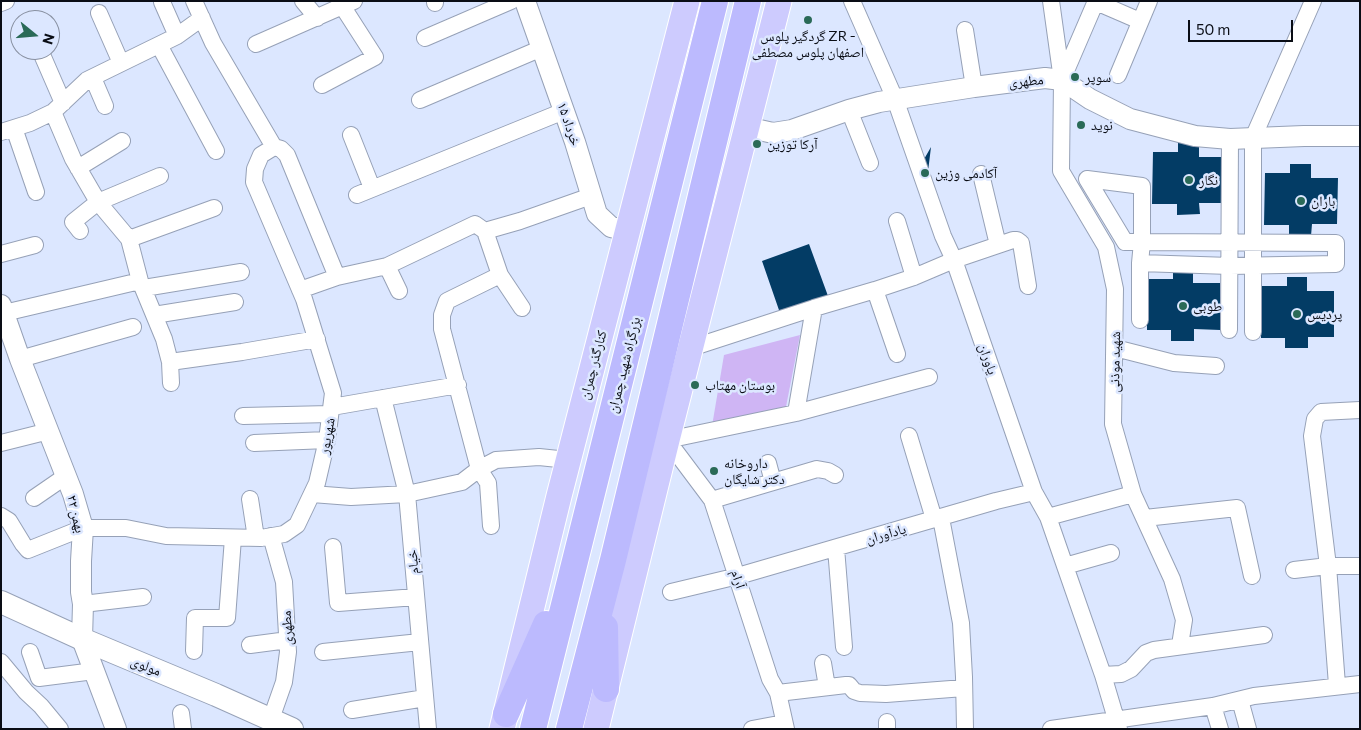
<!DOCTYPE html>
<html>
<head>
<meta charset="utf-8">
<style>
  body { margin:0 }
  #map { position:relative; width:1361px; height:730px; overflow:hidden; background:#dce7ff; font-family:Commissioner,sans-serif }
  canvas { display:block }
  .frame { position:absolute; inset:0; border:2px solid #0a0d15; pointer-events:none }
  .north { position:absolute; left:10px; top:10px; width:50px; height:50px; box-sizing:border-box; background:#dce7ff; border:1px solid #8890a1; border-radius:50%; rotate:107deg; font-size:14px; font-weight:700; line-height:20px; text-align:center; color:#0a0d15 }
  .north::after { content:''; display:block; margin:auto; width:18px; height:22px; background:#2a6a57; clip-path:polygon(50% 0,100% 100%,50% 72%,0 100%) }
  .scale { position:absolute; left:1188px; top:20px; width:105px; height:22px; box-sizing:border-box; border:2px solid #0a0d15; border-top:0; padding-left:6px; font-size:15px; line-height:18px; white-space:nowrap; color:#0a0d15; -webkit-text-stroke:4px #dce7ff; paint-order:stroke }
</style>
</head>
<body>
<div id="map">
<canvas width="1361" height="730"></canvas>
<div class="frame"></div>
<div class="north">N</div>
<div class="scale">50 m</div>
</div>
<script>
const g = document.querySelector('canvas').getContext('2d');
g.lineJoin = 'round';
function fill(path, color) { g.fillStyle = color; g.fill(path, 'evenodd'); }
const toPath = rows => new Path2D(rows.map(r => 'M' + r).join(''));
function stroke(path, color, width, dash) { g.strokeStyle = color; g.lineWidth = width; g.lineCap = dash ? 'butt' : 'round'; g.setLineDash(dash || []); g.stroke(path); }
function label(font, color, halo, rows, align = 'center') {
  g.font = font + ' Commissioner,"Noto Naskh Arabic",sans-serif'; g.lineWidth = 5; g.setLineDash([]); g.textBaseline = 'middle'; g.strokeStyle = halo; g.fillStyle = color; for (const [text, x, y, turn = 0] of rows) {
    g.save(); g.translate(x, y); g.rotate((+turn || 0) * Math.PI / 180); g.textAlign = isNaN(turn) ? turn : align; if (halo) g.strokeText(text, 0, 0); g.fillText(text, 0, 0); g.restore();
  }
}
fill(toPath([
  [800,335,784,417,711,432,724,355]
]), '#cfb5f4');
fill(toPath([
  [1178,143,1199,143,1199,157,1226,157,1225,203,1199,203,1200,214,1177,215,1177,204,1152,204,1153,152,1178,152],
  [931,147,926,188,919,168],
  [1290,164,1311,164,1311,178,1338,178,1337,224,1312,224,1311,236,1289,236,1289,225,1264,225,1265,173,1290,173],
  [809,244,828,296,780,313,762,261],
  [1173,269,1193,270,1193,283,1220,283,1220,330,1194,329,1194,341,1171,341,1171,330,1147,330,1147,279,1173,279],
  [1287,277,1307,277,1307,291,1334,291,1334,337,1308,337,1308,348,1285,348,1285,338,1261,338,1261,286,1287,286]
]), '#033c65');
const minor = toPath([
  [194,1,213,43,274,147],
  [303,1,317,18],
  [435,1,435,3],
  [852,1,895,99,943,236,954,260,1034,492,1048,517,1065,566,1103,675,1119,729],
  [1051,1,1062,80,1061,171,1106,247,1115,289,1113,424,1133,494,1172,579,1184,620,1180,645],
  [162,2,177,36],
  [1096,2,1140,21],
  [1,3,6,1],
  [99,13,121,63],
  [965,30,974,87],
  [425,38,511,1],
  [256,44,354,1],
  [159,45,216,151],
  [40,50,63,103],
  [1118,75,1149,1],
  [93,78,105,106],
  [1062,80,1096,1],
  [322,85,375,57,339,1],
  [420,100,542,48],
  [849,110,870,163],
  [53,112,73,159,98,202,129,239,140,281,164,339,170,362,242,352,317,339],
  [14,128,36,192],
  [1,132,30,123,53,112,87,80,177,36,202,18],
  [351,135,372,188],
  [274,147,281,149,287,155,337,277,387,266,475,224,485,231],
  [78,168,122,141],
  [981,174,998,245],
  [357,195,564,111],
  [897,221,914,277],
  [80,231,73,222,98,202,160,176],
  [485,231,520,221,591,196],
  [485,231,500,275,522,308],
  [129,239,214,208],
  [1,254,35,245],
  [387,266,399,291],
  [144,288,241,272],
  [300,290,337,277],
  [875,290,897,354],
  [4,313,140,281],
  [154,315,235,302],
  [1140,320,1140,263,1142,242,1125,242,1087,179,1142,186,1142,242,1336,243,1336,264,1230,266,1140,263],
  [1229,330,1230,139],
  [1253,332,1253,138,1313,1],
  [691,348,814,308,875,290,914,277,954,260,1013,240,1017,240,1021,243,1028,286],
  [1115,348,1174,363,1216,366],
  [20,359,133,327],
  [170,362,171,383],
  [383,398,407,494,428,729],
  [332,407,458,385],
  [796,413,814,308],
  [243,416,330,414],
  [909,436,934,519],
  [1,443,49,431],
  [254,443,327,440],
  [768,463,773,482],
  [312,494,351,497,407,494,462,482,479,469,496,460,539,457,568,460],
  [34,498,66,476],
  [250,499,256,538],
  [712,500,817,469,828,471,835,475],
  [1,516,9,521,23,544,28,550,83,528,126,528,166,536,261,538,284,534,297,525,317,483,327,440,333,393,304,299,254,182,255,169,261,155,274,147],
  [1048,517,1133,494],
  [941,518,961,623,964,677,965,729],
  [1145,518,1237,508,1252,576],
  [491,526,488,483,479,469,442,329,442,315,447,301,500,275],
  [333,547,338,603,416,597],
  [836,548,844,647],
  [1065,566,1111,553],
  [1294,570,1328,566,1360,566],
  [671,592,738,576,996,501,1034,492],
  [83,604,143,597],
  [250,645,288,640],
  [194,651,195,618,227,618,233,538],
  [30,652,39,678,94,671],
  [323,652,420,642],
  [1,662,26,692,41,706,60,729],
  [823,663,827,687],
  [1103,675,1121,674,1131,669,1146,653,1154,650,1264,635],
  [1337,685,1328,566,1312,436,1315,419,1321,412,1360,410],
  [778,693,846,685,849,685,854,691,860,693,886,694,964,688],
  [1240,700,1248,729],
  [1213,706,1220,729],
  [352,710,425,698],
  [181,713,183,729],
  [271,719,284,682,288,652,284,582,271,536],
  [887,722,887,729],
  [752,729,784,723],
  [786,729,778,693,770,679,712,500,667,440,796,413,929,377],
  [1051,729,1213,706,1254,696,1360,684]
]);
const tertiary = toPath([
  [525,1,575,142,597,214,611,227,628,231],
  [746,127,773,133,792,130,849,110,879,102,974,87,1045,78,1062,80,1090,99,1130,119,1195,136,1230,139,1304,136,1360,136],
  [1,305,20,359,73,494,83,528,81,561,81,592,83,604,82,639,116,729]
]);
const secondary = toPath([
  [1,602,82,639,216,695,292,729]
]);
const primary = toPath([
  [502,729,559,496,687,1],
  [596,729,667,440,779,1]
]);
const trunk = toPath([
  [605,627,606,689],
  [506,714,546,624],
  [533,729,715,1],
  [569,729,613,560,748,1]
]);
stroke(minor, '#96a1b7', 18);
stroke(tertiary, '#96a1b7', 22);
stroke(secondary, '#96a1b7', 24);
stroke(primary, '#fff', 27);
stroke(trunk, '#fff', 28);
stroke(minor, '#fff', 16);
stroke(tertiary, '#fff', 20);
stroke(secondary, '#fff', 22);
stroke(primary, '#cdcbfe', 25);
stroke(trunk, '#bcbafe', 26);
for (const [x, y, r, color] of [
  [808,20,5,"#2a6a57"],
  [1075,77,5,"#2a6a57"],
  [1081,125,5,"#2a6a57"],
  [757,144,5,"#2a6a57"],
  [925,173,5,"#2a6a57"],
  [1189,180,5,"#2a6a57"],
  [1301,201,5,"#2a6a57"],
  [1183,306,5,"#2a6a57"],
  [1297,314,5,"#2a6a57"],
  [695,385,5,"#2a6a57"],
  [714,471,5,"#2a6a57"]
]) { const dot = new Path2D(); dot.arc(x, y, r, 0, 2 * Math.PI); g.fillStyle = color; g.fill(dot); stroke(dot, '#dce7ff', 2); }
label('14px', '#0a0d15', '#dce7ff', [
  ["گردگیر پلوس ZR -",808,36,"center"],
  ["اصفهان پلوس مصطفی",808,52,"center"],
  ["سوپر",1085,77],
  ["نوید",1091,125],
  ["آرکا توزین",767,144],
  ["آکادمی وزین",935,173],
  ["نگار",1199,180],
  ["باران",1311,201],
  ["طوبی",1193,306],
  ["پردیس",1307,314],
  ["بوستان مهتاب",705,385],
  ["داروخانه",724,463],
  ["دکتر شایگان",724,479]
], 'left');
label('14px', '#0a0d15', '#dce7ff', [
  ["مطهری",1026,81,-5],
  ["۱۵ خرداد",569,124,71],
  ["یاوران",988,359,71],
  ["شهید موذنی",1115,362,-89],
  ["کنارگذر چمران",593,365,-75],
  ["بزرگراه شهید چمران",624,365,-76],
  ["شهریور",327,436,-80],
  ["۲۲ بهمن",76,514,77],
  ["یادآوران",886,534,-16],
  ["خیام",413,562,-95],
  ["آرام",738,579,72],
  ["مطهری",287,628,-93],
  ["مولوی",146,666,22]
]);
</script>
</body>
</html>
